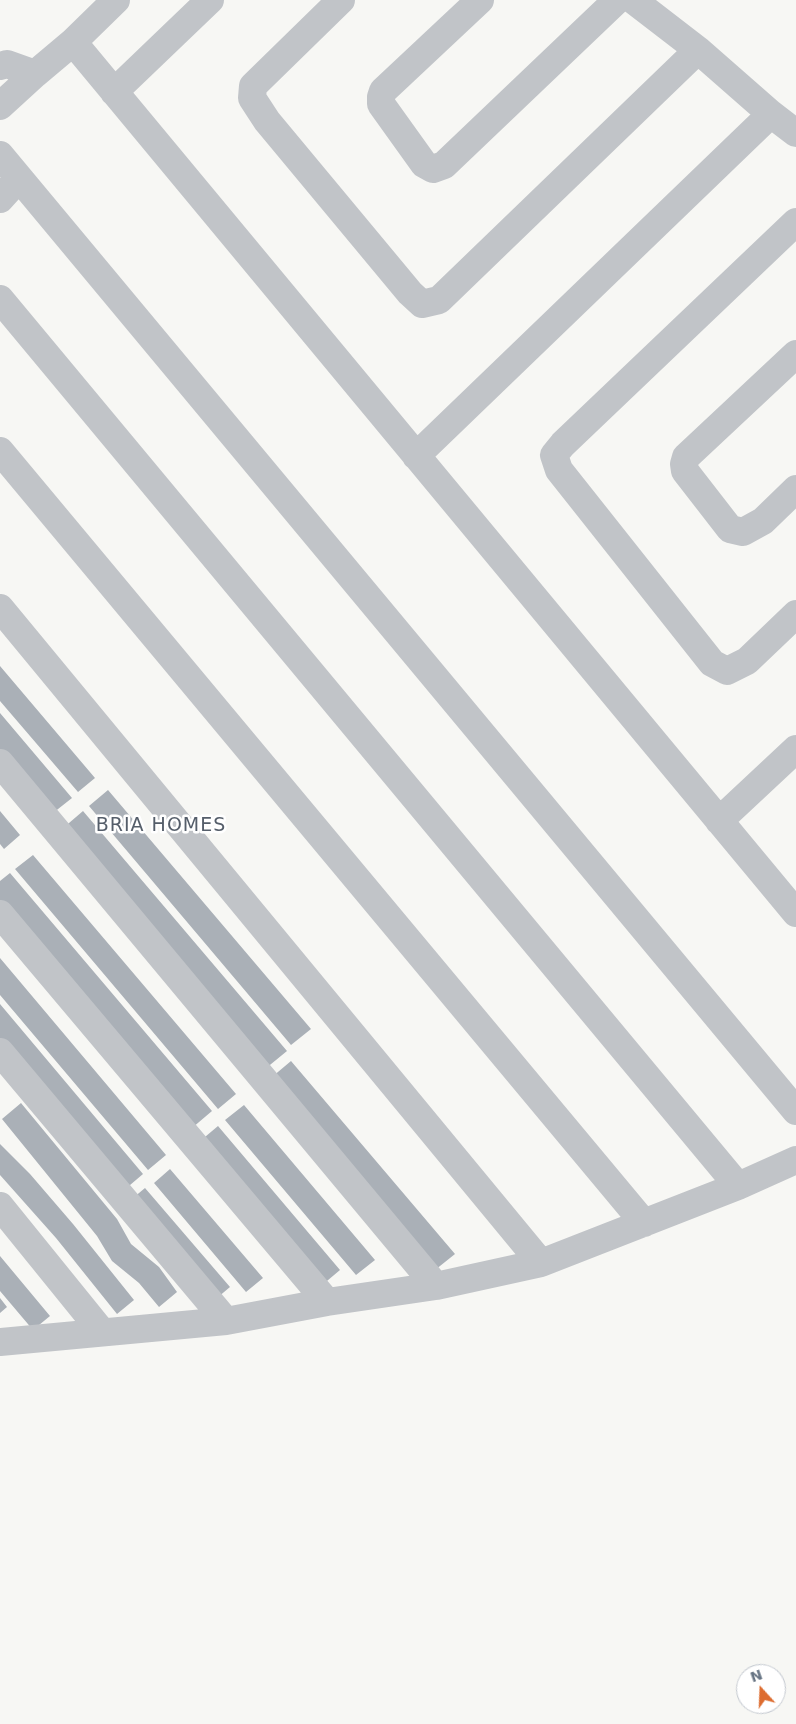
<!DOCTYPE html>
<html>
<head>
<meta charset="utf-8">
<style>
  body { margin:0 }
  #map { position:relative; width:796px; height:1724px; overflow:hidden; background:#f7f7f4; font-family:"DejaVu Sans",sans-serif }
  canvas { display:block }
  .north { position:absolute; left:736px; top:1664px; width:50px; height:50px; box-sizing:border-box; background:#fff; border:1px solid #c2c7ce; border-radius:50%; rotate:340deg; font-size:14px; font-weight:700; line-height:20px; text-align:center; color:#677484 }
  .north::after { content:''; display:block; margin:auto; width:18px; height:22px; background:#dd6c2f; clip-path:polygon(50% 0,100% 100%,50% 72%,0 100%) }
</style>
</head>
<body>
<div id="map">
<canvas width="796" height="1724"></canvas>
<div class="north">N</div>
</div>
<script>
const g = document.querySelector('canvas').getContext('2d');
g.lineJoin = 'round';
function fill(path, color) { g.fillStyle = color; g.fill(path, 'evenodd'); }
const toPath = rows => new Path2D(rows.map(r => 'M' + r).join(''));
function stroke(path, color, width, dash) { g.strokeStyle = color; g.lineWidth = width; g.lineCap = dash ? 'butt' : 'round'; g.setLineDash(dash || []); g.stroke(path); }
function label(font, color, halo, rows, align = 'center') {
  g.font = font + ' "DejaVu Sans",sans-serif'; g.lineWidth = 5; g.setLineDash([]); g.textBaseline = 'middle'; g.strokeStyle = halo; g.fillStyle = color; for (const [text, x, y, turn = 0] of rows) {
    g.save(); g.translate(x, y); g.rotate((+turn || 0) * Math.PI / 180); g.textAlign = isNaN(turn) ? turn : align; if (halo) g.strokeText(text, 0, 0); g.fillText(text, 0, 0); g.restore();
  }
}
fill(toPath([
  [0,666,95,778,78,792,0,701],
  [0,713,72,798,53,813,0,751],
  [108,790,311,1029,291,1045,89,806],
  [0,811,20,835,4,849,0,844],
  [83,811,287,1051,265,1069,62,829],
  [33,855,236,1094,218,1109,15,869],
  [10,873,212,1111,192,1128,0,902,0,881],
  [0,958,166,1155,148,1170,0,995],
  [0,1004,143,1174,123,1191,0,1046],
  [291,1061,455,1254,435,1270,272,1077],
  [21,1103,117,1219,131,1244,159,1267,177,1292,159,1307,139,1283,112,1261,97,1236,2,1119],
  [244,1105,375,1260,356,1275,225,1120],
  [218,1126,340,1270,321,1286,199,1142],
  [0,1144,30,1174,73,1224,134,1300,117,1314,56,1238,0,1175],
  [170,1169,263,1278,246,1292,154,1183],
  [145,1188,230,1287,211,1303,127,1203],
  [0,1256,50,1316,33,1330,0,1291],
  [0,1298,7,1307,0,1313]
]), '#aab0b7');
stroke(toPath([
  [116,0,73,42,796,913],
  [341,0,253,86,252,98,267,121,410,293,422,304,439,300,698,50],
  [480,0,383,91,381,97,381,104,424,164,433,169,444,165,617,0],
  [633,0,698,50,771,114,796,133],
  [0,66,7,64,35,74],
  [114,92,210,0],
  [0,106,35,74,73,42],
  [0,155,796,1111],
  [0,199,19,178],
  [796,222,563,444,554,455,559,470,712,663,727,671,747,661,796,614],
  [0,299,738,1186],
  [796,354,686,457,684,464,685,471,730,529,743,532,763,521,796,489],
  [0,451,644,1223],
  [416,456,771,114],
  [0,608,541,1263],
  [0,763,436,1286],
  [719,821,796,749],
  [0,914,327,1302],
  [0,1052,226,1321],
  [0,1206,102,1332],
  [0,1342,226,1321,327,1302,436,1286,541,1263,738,1186,796,1160]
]), '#c1c4c8', 28);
g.letterSpacing = '1px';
label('19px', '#555e6a', '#fff', [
  ["BRIA HOMES",161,826]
]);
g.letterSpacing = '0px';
</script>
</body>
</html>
